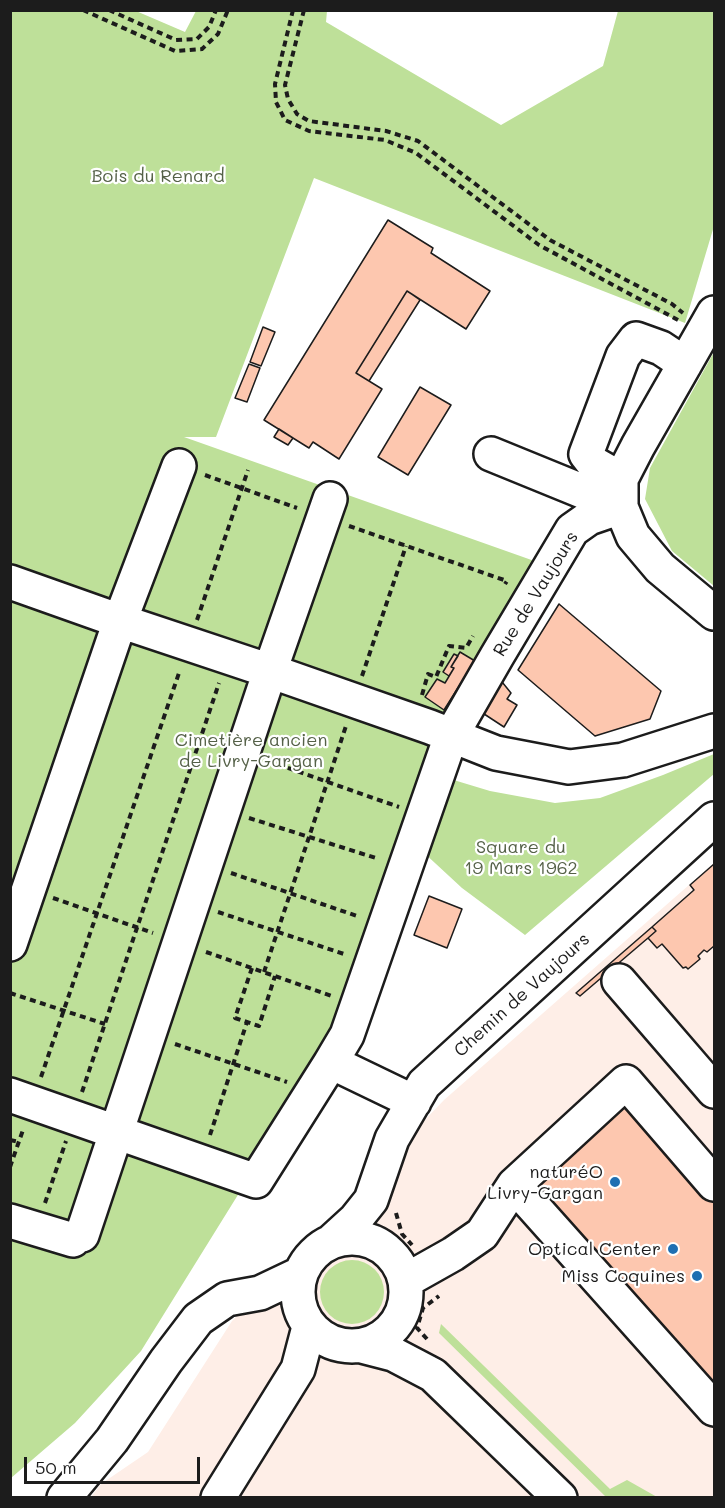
<!DOCTYPE html>
<html>
<head>
<meta charset="utf-8">
<style>
  body { margin:0 }
  #map { position:relative; width:725px; height:1508px; overflow:hidden; background:#fff; font-family:Mali,sans-serif }
  canvas { display:block }
  .frame { position:absolute; inset:0; border:12px solid #1c1c1c; pointer-events:none }
  .scale { position:absolute; left:24px; top:1457px; width:176px; height:27px; box-sizing:border-box; border:3px solid #1c1c1c; border-top:0; padding-left:8px; font-size:18px; line-height:21px; white-space:nowrap; color:#1c1c1c; -webkit-text-stroke:4px #fff; paint-order:stroke }
</style>
</head>
<body>
<div id="map">
<canvas width="725" height="1508"></canvas>
<div class="frame"></div>
<div class="scale">50 m</div>
</div>
<script>
const g = document.querySelector('canvas').getContext('2d');
g.lineJoin = 'round';
function fill(path, color) { g.fillStyle = color; g.fill(path, 'evenodd'); }
const toPath = rows => new Path2D(rows.map(r => 'M' + r).join(''));
function stroke(path, color, width, dash) { g.strokeStyle = color; g.lineWidth = width; g.lineCap = dash ? 'butt' : 'round'; g.setLineDash(dash || []); g.stroke(path); }
function label(font, color, halo, rows, align = 'center') {
  g.font = font + ' Mali,sans-serif'; g.lineWidth = 4.5; g.setLineDash([]); g.textBaseline = 'middle'; g.strokeStyle = halo; g.fillStyle = color; for (const [text, x, y, turn = 0] of rows) {
    g.save(); g.translate(x, y); g.rotate((+turn || 0) * Math.PI / 180); g.textAlign = isNaN(turn) ? turn : align; if (halo) g.strokeText(text, 0, 0); g.fillText(text, 0, 0); g.restore();
  }
}
fill(toPath([
  [714,863,714,1497,90,1498,101,1484,148,1452,232,1321,444,1100]
]), '#feeee7');
fill(toPath([
  [11,11,136,11,185,32,196,11,327,11,326,22,501,125,603,66,618,11,714,11,714,226,685,323,314,178,216,437,184,437,540,563,437,746,331,1045,141,1351,75,1423,11,1478],
  [714,352,714,586,672,551,645,499,650,468],
  [714,754,714,774,525,935,462,888,422,851,447,778,490,791,555,803,600,798,663,775],
  '320 1292a32 32 0 1 1 64 0a32 32 0 1 1-64 0Z',
  [441,1324,610,1489,627,1480,657,1497,606,1497,439,1333]
]), '#bee099');
const building = toPath([
  [388,220,433,248,431,253,490,291,466,329,407,291,356,373,382,389,339,459,313,442,309,448,264,420,388,220],
  [407,291,420,300,369,381,356,373,407,291],
  [263,327,275,332,261,366,250,362,263,327],
  [249,364,260,368,247,402,235,398,249,364],
  [420,387,451,405,408,475,378,457,420,387],
  [279,429,293,438,288,445,274,437,279,429],
  [559,604,661,691,650,719,595,736,518,670,559,604],
  [460,652,475,661,444,710,425,697,437,679,445,683,454,668,451,667,460,652],
  [454,654,458,656,451,667,454,668,449,676,443,672,454,654],
  [498,677,511,693,507,699,517,705,504,727,478,710,498,677],
  [714,864,714,946,707,952,704,950,698,956,700,959,688,969,686,967,683,968,662,944,657,948,648,938,656,931,652,927,694,890,690,885,714,864],
  [429,896,462,909,447,948,414,935,429,896],
  [652,927,656,931,648,938,580,996,576,993,652,927],
  [628,1103,714,1201,714,1388,535,1185,628,1103]
]);
fill(building, '#fdc7af');
stroke(building, '#1c1c1c', 1.5);
const minor = toPath([
  [714,313,638,446,621,479,621,507,633,536,660,568,714,613],
  [491,454,621,507],
  [621,479,593,463,586,454,623,356,636,339,661,348,685,364],
  [10,582,120,621,270,671,430,727,496,753,569,767,623,760,714,731],
  [10,944,120,621,179,466],
  [619,981,714,1091],
  [10,1095,256,1181,331,1062],
  [414,1102,331,1062,347,1035,451,736,497,656,572,530,589,518,621,507],
  [514,1185,714,1409],
  [10,1221,73,1240],
  [82,1235,270,671,330,499],
  '298 1292a54 54 0 1 1 108 0a54 54 0 1 1-108 0Z',
  [332,1241,355,1220,371,1200,392,1139,424,1084,714,819],
  [405,1281,453,1254,482,1234,514,1185,626,1082,714,1184],
  [362,1346,393,1354,433,1375,560,1498],
  [64,1498,112,1440,166,1361,198,1319,227,1299,260,1293,300,1274],
  [218,1498,298,1369,309,1327]
]);
stroke(minor, '#1c1c1c', 38);
stroke(toPath([
  [83,10,175,51,202,49,218,34,228,10],
  [109,10,176,40,197,39,209,27,216,10],
  [293,10,275,84,276,102,285,120,309,131,385,140,416,153,539,245,678,320],
  [304,10,285,85,288,99,297,114,309,121,386,131,418,141,550,240,672,304,683,313],
  [205,475,297,508],
  [349,526,507,581,505,584],
  [197,620,248,470],
  [362,676,406,546],
  [422,695,428,674,436,677,449,646,466,648,473,636],
  [268,761,399,807],
  [249,818,379,859],
  [231,873,360,917],
  [53,898,153,933],
  [218,912,347,955],
  [206,952,332,996],
  [252,968,235,1018,259,1026,275,976],
  [264,972,346,726],
  [10,993,105,1024],
  [175,1044,287,1082],
  [41,1077,180,670],
  [82,1092,219,683],
  [210,1135,247,1022],
  [10,1140,19,1142],
  [10,1167,23,1130],
  [45,1203,66,1141],
  [396,1213,402,1234,412,1245],
  [427,1339,417,1328,423,1308,439,1296]
]), '#1c1c1c', 4, [6, 4.5]);
stroke(minor, '#fff', 33);
for (const [x, y, r, color] of [
  [615,1182,6,"#1f6fb2"],
  [673,1249,6,"#1f6fb2"],
  [697,1276,6,"#1f6fb2"]
]) { const dot = new Path2D(); dot.arc(x, y, r, 0, 2 * Math.PI); g.fillStyle = color; g.fill(dot); stroke(dot, '#fff', 2); }
label('18px', '#556148', '#fff', [
  ["Bois du Renard",158,176],
  ["Cimetière ancien",251,740],
  ["de Livry-Gargan",251,761],
  ["Square du",521,847],
  ["19 Mars 1962",521,868]
]);
label('18px', '#1c1c1c', '#fff', [
  ["Rue de Vaujours",536,594,-58],
  ["Chemin de Vaujours",522,995,-42]
]);
label('18px', '#1c1c1c', '#fff', [
  ["naturéO",603,1172],
  ["Livry-Gargan",603,1193],
  ["Optical Center",661,1249],
  ["Miss Coquines",685,1276]
], 'right');
</script>
</body>
</html>
